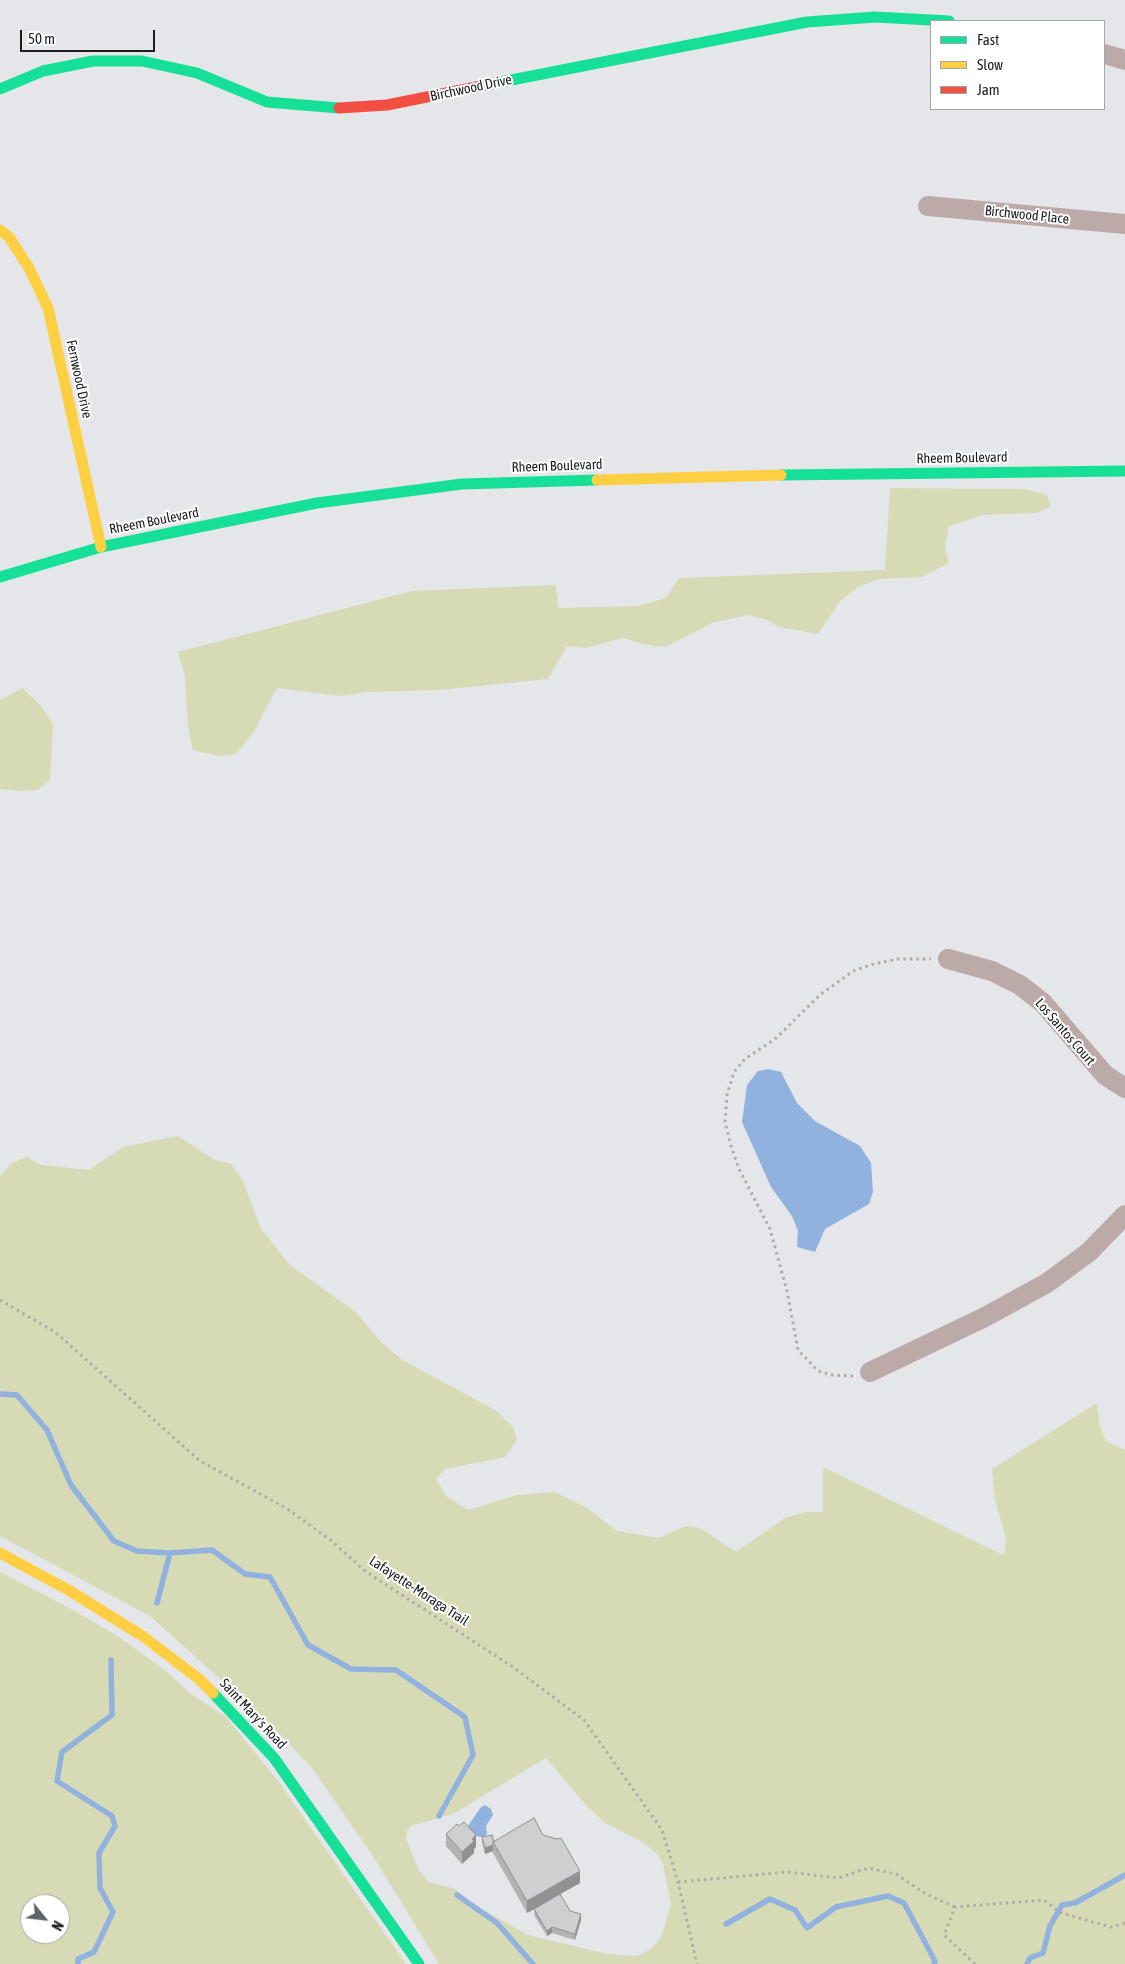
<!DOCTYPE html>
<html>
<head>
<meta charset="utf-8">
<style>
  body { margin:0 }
  #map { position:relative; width:1125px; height:1964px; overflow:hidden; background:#e4e6e9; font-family:"Asap Condensed",sans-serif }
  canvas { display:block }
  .legend { position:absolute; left:930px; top:20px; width:175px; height:90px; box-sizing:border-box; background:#fff; border:1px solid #a4a5a5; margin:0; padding:6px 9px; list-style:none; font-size:15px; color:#1b1d1f }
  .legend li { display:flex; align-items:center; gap:10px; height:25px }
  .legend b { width:25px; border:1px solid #a4a5a5 }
  .north { position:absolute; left:20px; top:1894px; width:50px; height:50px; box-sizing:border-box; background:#fff; border:1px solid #a4a5a5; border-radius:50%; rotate:119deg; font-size:14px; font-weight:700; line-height:20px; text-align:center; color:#1b1d1f }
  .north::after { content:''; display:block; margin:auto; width:18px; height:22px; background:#616366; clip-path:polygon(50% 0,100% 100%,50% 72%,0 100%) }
  .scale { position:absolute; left:20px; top:30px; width:135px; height:22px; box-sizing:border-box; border:2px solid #1b1d1f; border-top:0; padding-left:6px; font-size:15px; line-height:18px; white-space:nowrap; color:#1b1d1f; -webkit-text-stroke:4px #fff; paint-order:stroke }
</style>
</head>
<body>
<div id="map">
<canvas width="1125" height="1964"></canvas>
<ul class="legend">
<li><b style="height:6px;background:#16e098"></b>Fast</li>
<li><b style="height:6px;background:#ffcf43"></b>Slow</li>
<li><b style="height:6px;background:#f24e42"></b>Jam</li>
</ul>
<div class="north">N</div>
<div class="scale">50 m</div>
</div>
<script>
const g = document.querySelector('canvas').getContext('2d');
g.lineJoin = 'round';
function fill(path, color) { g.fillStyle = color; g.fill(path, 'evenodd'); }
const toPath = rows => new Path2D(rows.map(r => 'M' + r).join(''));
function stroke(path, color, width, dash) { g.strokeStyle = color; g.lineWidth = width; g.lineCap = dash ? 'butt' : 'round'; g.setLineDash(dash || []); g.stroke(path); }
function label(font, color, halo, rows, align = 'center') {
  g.font = font + ' "Asap Condensed",sans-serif'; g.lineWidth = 4; g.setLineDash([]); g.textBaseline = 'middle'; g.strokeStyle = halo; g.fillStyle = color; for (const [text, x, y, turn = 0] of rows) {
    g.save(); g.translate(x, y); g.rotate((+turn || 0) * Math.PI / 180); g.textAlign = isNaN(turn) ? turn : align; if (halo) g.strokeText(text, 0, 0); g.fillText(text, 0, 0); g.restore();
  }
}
fill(toPath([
  [890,488,1025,489,1047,495,1051,506,1037,513,983,515,949,526,945,547,949,563,922,577,879,579,858,587,841,600,818,634,779,627,767,620,748,615,712,623,665,647,643,644,623,638,585,648,567,646,548,679,440,690,367,692,340,696,277,688,253,733,236,754,218,756,193,750,188,728,185,676,178,652,412,591,556,585,558,608,638,606,666,598,679,578,885,570],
  [22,688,41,706,53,724,50,780,37,790,20,791,0,789,0,700],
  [178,1136,215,1160,231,1164,243,1181,261,1229,290,1265,357,1313,380,1341,402,1360,497,1411,513,1427,517,1439,505,1457,445,1469,436,1479,446,1496,468,1510,517,1495,555,1492,587,1508,617,1531,659,1538,686,1526,700,1528,736,1552,785,1518,806,1512,823,1512,823,1467,1003,1555,1005,1551,1006,1538,995,1500,992,1469,1097,1403,1099,1424,1106,1441,1125,1450,1125,1964,439,1964,376,1861,313,1769,268,1722,150,1616,0,1536,0,1177,11,1163,27,1157,41,1165,89,1170,123,1147],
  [546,1758,586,1805,604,1822,644,1843,658,1855,663,1864,671,1903,663,1932,658,1942,648,1951,637,1956,607,1954,528,1935,475,1905,455,1889,429,1882,419,1870,406,1839,407,1831,411,1826,453,1814],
  [0,1572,75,1611,119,1637,166,1671,191,1694,226,1717,278,1781,406,1964,0,1964],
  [30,1904,60,1904,60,1934,30,1934]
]), '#d7dbb5');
fill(toPath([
  [768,1069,781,1072,797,1103,815,1121,860,1146,871,1163,873,1192,869,1204,825,1229,815,1252,797,1247,798,1231,792,1216,771,1187,742,1122,747,1085,758,1071],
  [485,1805,491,1809,493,1815,486,1826,487,1834,483,1837,475,1836,468,1826,481,1807]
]), '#91b2de');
stroke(toPath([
  [0,1394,17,1395,47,1430,71,1485,114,1541,137,1551,170,1553,212,1550,245,1574,270,1577,308,1645,351,1669,396,1670,465,1717,473,1755,439,1816],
  [157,1603,170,1553],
  [457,1895,497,1923,533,1964],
  [726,1924,770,1899,795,1910,807,1928,836,1907,888,1896,904,1903,935,1961,934,1964],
  [78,1964,78,1959,94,1952,113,1912,100,1888,99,1853,115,1826,112,1816,57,1781,62,1752,112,1715,111,1660],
  [1027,1964,1030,1958,1043,1953,1050,1926,1062,1905,1075,1903,1125,1875]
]), '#91b2de', 5.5);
stroke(toPath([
  [0,1300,55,1332,200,1461,286,1508,333,1542,365,1571,513,1667,584,1720,662,1830,678,1882,697,1964],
  [853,1376,832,1375,818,1371,798,1350,787,1291,770,1229,739,1169,731,1146,725,1122,727,1095,734,1072,745,1059,775,1039,821,994,853,971,874,964,897,959,931,959],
  [678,1882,788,1872,838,1878,868,1868,896,1874,926,1894,955,1907],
  [975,1964,944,1935,955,1907,1044,1900,1061,1913,1111,1927,1125,1923]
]), '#b1aaaa', 3, [2.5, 4]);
stroke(toPath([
  [1104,54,1125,60],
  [928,206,1125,224],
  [948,959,992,971,1020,985,1043,1003,1105,1075,1125,1088],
  [870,1372,985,1317,1047,1283,1089,1252,1125,1215]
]), '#bcaaa9', 20);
stroke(toPath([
  [491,84,807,22,875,17,949,21],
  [0,89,43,71,93,61,142,61,197,73,267,102,339,108],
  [781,475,1125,471],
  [0,577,101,547,317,503,462,484,597,480],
  [213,1693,274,1758,419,1964]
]), '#16e098', 11);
stroke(toPath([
  [0,230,9,237,29,268,48,308,101,547],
  [597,480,781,475],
  [0,1553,70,1591,144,1637,199,1679,213,1693]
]), '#ffcf43', 11);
stroke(toPath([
  [339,108,387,105,491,84]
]), '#f24e42', 11);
fill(toPath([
  [446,1834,476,1847,474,1849,474,1853,462,1864,446,1846],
  [543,1835,580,1883,560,1894,570,1911,581,1920,575,1940,552,1933,547,1936,534,1915,535,1909,527,1913,493,1853,493,1851,485,1854,482,1843,482,1837,494,1841]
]), '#b2b2b4');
fill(toPath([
  [476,1835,476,1847,474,1849,474,1853,462,1864,462,1852,472,1839],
  [493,1845,493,1851,485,1854,485,1848],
  [580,1871,580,1883,527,1913,527,1901],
  [581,1914,581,1920,575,1940,575,1934],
  [552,1927,552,1933,547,1936,547,1931]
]), '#919192');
const building = toPath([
  [534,1818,543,1835,557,1839,561,1838,580,1871,527,1901,493,1842,534,1818],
  [464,1822,476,1835,472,1839,474,1841,462,1852,446,1834,457,1824,459,1826,464,1822],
  [492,1835,494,1843,493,1842,493,1845,485,1848,482,1837,492,1835],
  [560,1894,570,1911,581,1914,575,1934,552,1927,547,1931,534,1909,560,1894]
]);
fill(building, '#cfcfd1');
stroke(building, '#919192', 1);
label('14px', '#1b1d1f', '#fff', [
  ["Birchwood Drive",471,88,-12],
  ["Birchwood Place",1027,215,6],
  ["Fernwood Drive",79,379,78],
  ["Rheem Boulevard",962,458,-1],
  ["Rheem Boulevard",557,466,-2],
  ["Rheem Boulevard",154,521,-11],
  ["Los Santos Court",1065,1032,49],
  ["Lafayette-Moraga Trail",419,1591,33],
  ["Saint Mary's Road",253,1714,47]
]);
</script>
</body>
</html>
